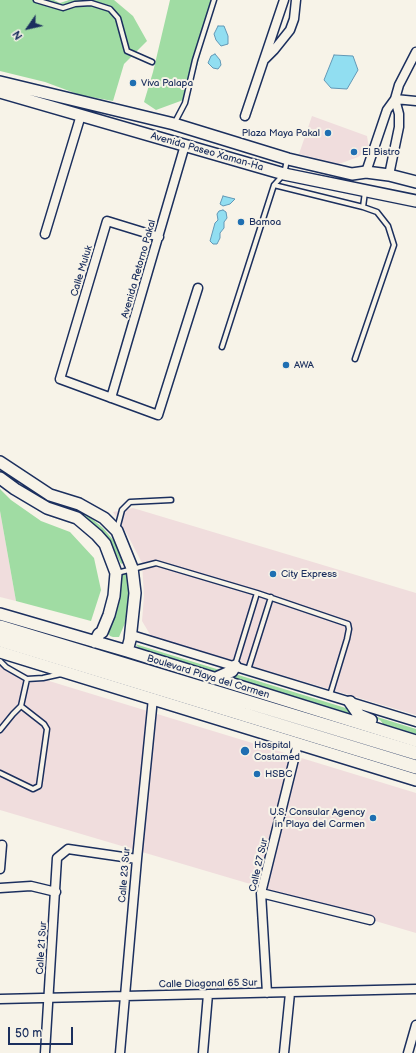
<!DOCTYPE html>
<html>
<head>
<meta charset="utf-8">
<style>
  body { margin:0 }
  #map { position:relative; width:416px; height:1053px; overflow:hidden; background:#f7f3e8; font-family:"Balsamiq Sans",sans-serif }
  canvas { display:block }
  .north { position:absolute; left:8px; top:8px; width:40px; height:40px; -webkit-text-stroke:3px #f7f3e8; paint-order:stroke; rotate:236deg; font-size:11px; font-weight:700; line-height:16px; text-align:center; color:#1b2f5e }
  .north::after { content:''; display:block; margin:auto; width:14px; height:18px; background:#1b2f5e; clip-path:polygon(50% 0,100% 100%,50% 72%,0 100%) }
  .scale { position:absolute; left:8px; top:1027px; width:65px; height:18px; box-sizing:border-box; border:2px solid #1b2f5e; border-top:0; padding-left:5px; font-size:12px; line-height:14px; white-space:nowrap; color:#1b2f5e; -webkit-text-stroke:3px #f7f3e8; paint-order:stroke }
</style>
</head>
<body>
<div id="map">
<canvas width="416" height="1053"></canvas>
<div class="north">N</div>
<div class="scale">50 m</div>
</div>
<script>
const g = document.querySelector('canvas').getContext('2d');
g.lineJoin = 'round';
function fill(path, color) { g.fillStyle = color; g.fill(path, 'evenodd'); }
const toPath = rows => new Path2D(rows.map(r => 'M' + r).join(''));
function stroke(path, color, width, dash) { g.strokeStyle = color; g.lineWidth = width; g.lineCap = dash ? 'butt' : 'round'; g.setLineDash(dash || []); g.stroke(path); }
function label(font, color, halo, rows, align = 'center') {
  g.font = font + ' "Balsamiq Sans",sans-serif'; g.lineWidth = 4; g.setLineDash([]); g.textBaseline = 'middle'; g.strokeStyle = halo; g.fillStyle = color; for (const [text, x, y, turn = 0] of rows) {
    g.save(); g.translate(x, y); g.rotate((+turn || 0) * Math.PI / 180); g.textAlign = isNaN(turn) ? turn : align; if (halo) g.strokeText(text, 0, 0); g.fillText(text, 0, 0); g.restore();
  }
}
fill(toPath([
  [312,116,367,136,369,148,358,157,339,164,299,154],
  [133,508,416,593,416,715,151,636,142,621,144,596,142,563,127,534,113,512],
  [0,511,16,601,0,597],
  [0,666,416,793,416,933,0,810]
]), '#f0dddd');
fill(toPath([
  [0,0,54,0,60,3,69,0,114,0,133,16,147,41,124,64,113,101,80,95,45,82,0,71],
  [170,0,216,0,208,25,196,70,186,99,156,110,144,102,153,72],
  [0,489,11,500,41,521,70,532,94,558,101,590,91,621,16,601,0,511],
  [69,504,85,513,103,528,115,542,125,562,121,564,113,548,105,536,92,523,80,515,66,508,65,506],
  [125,573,130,574,131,586,128,616,119,637,113,637,110,636,108,633,118,607,121,594,121,575],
  [0,619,416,746,416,749,0,622],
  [135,644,223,671,215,674,143,651,140,649],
  [235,674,349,709,354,716,226,678],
  [361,712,416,729,416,735,384,725,380,720,365,715]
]), '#a0dca3');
const water = toPath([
  [218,26,224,26,228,36,228,44,221,46,216,40,214,34,218,26],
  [215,54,220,60,221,65,218,69,213,68,208,63,211,56,215,54],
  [334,55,353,56,358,70,347,89,331,88,324,80,334,55],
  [223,196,235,199,230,204,223,206,220,204,223,196],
  [223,210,226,212,227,218,224,222,224,228,220,233,220,238,217,244,213,244,210,241,215,223,218,220,217,214,219,211,223,210]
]);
fill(water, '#91def1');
stroke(water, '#6298b6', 1);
const service = toPath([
  [36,0,63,8,75,4,91,3,110,9,118,18,127,51,152,62],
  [174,124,185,103,195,60,214,0],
  [274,185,363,207,377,212,388,226,394,245,355,359],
  [363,207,365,192],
  [222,347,274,185,284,174,287,160],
  [117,529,122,510,130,502,171,500],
  [117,573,156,563,257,593,348,624,349,629,347,639,330,695],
  [0,661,6,667,27,679,43,678,61,674],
  [235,665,257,593],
  [248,670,271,597],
  [0,730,13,714,21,706],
  [0,773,33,789,39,786,47,729,44,724,21,706,27,679]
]);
const minor = toPath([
  [265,59,274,50,290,30,294,19,296,0],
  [395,99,416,101],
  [245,116,284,0],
  [366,172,387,110,395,99,399,85,416,52],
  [389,175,399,127,399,114,395,99],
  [45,234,81,115],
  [159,237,107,221,60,379,158,415,198,288],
  [111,398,185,145],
  [130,640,135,636,416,722],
  [0,869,2,845],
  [0,888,31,886,56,892],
  [261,893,370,920],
  [267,993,261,893,298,743],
  [0,999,416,989],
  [45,1053,57,858,68,849,137,859],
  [120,1053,137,859,153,698],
  [203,1053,208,994],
  [284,1053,290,993],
  [408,1053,416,1025]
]);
const secondary = toPath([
  [0,82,174,124,288,159,352,174,366,172,389,175,416,182],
  [0,92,284,174,416,201],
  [0,462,50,495,79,504,104,518,117,531,132,568,135,593,130,640,127,651],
  [0,478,15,489,47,508,77,518,97,535,105,544,116,573,114,596,109,615,102,632,99,634,95,642],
  [0,614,127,651,416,741],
  [0,652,416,780],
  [214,679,232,671,235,666],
  [350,702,359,715,371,720]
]);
const trunk = toPath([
  [0,627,416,753],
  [0,640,416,767]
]);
stroke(service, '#1b2f5e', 7);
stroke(minor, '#1b2f5e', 11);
stroke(secondary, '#1b2f5e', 14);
stroke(trunk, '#1b2f5e', 16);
stroke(service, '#f7f3e8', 4);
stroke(minor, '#f7f3e8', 8);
stroke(secondary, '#f7f3e8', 11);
stroke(trunk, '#f7f3e8', 13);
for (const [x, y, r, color] of [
  [133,83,4,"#1f6fb2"],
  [328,133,4,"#1f6fb2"],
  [354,152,4,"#1f6fb2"],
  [241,222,4,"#1f6fb2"],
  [286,365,4,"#1f6fb2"],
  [273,574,4,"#1f6fb2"],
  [245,751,5,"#1f6fb2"],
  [257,774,4,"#1f6fb2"],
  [373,818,4,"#1f6fb2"]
]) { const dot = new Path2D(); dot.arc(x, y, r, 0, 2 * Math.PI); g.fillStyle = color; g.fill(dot); stroke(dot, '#f7f3e8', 1.5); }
label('10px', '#1b2f5e', '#f7f3e8', [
  ["Viva Palapa",141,83],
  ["Plaza Maya Pakal",320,133,"right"],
  ["El Bistro",362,152],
  ["Bamoa",249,222],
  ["AWA",294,365],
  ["City Express",281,574],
  ["Hospital",254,745],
  ["Costamed",254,757],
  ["HSBC",265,774],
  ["U.S. Consular Agency",365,812,"right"],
  ["in Playa del Carmen",365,824,"right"]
], 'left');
label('10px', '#1b2f5e', '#f7f3e8', [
  ["Avenida Paseo Xaman-Ha",207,152,16],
  ["Avenida Retorno Pakal",139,269,-74],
  ["Calle Muluk",82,271,-73],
  ["Boulevard Playa del Carmen",208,677,17],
  ["Calle 27 Sur",259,865,-77],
  ["Calle 23 Sur",125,875,-85],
  ["Calle 21 Sur",42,948,-86],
  ["Calle Diagonal 65 Sur",208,984,-1]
]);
</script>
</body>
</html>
